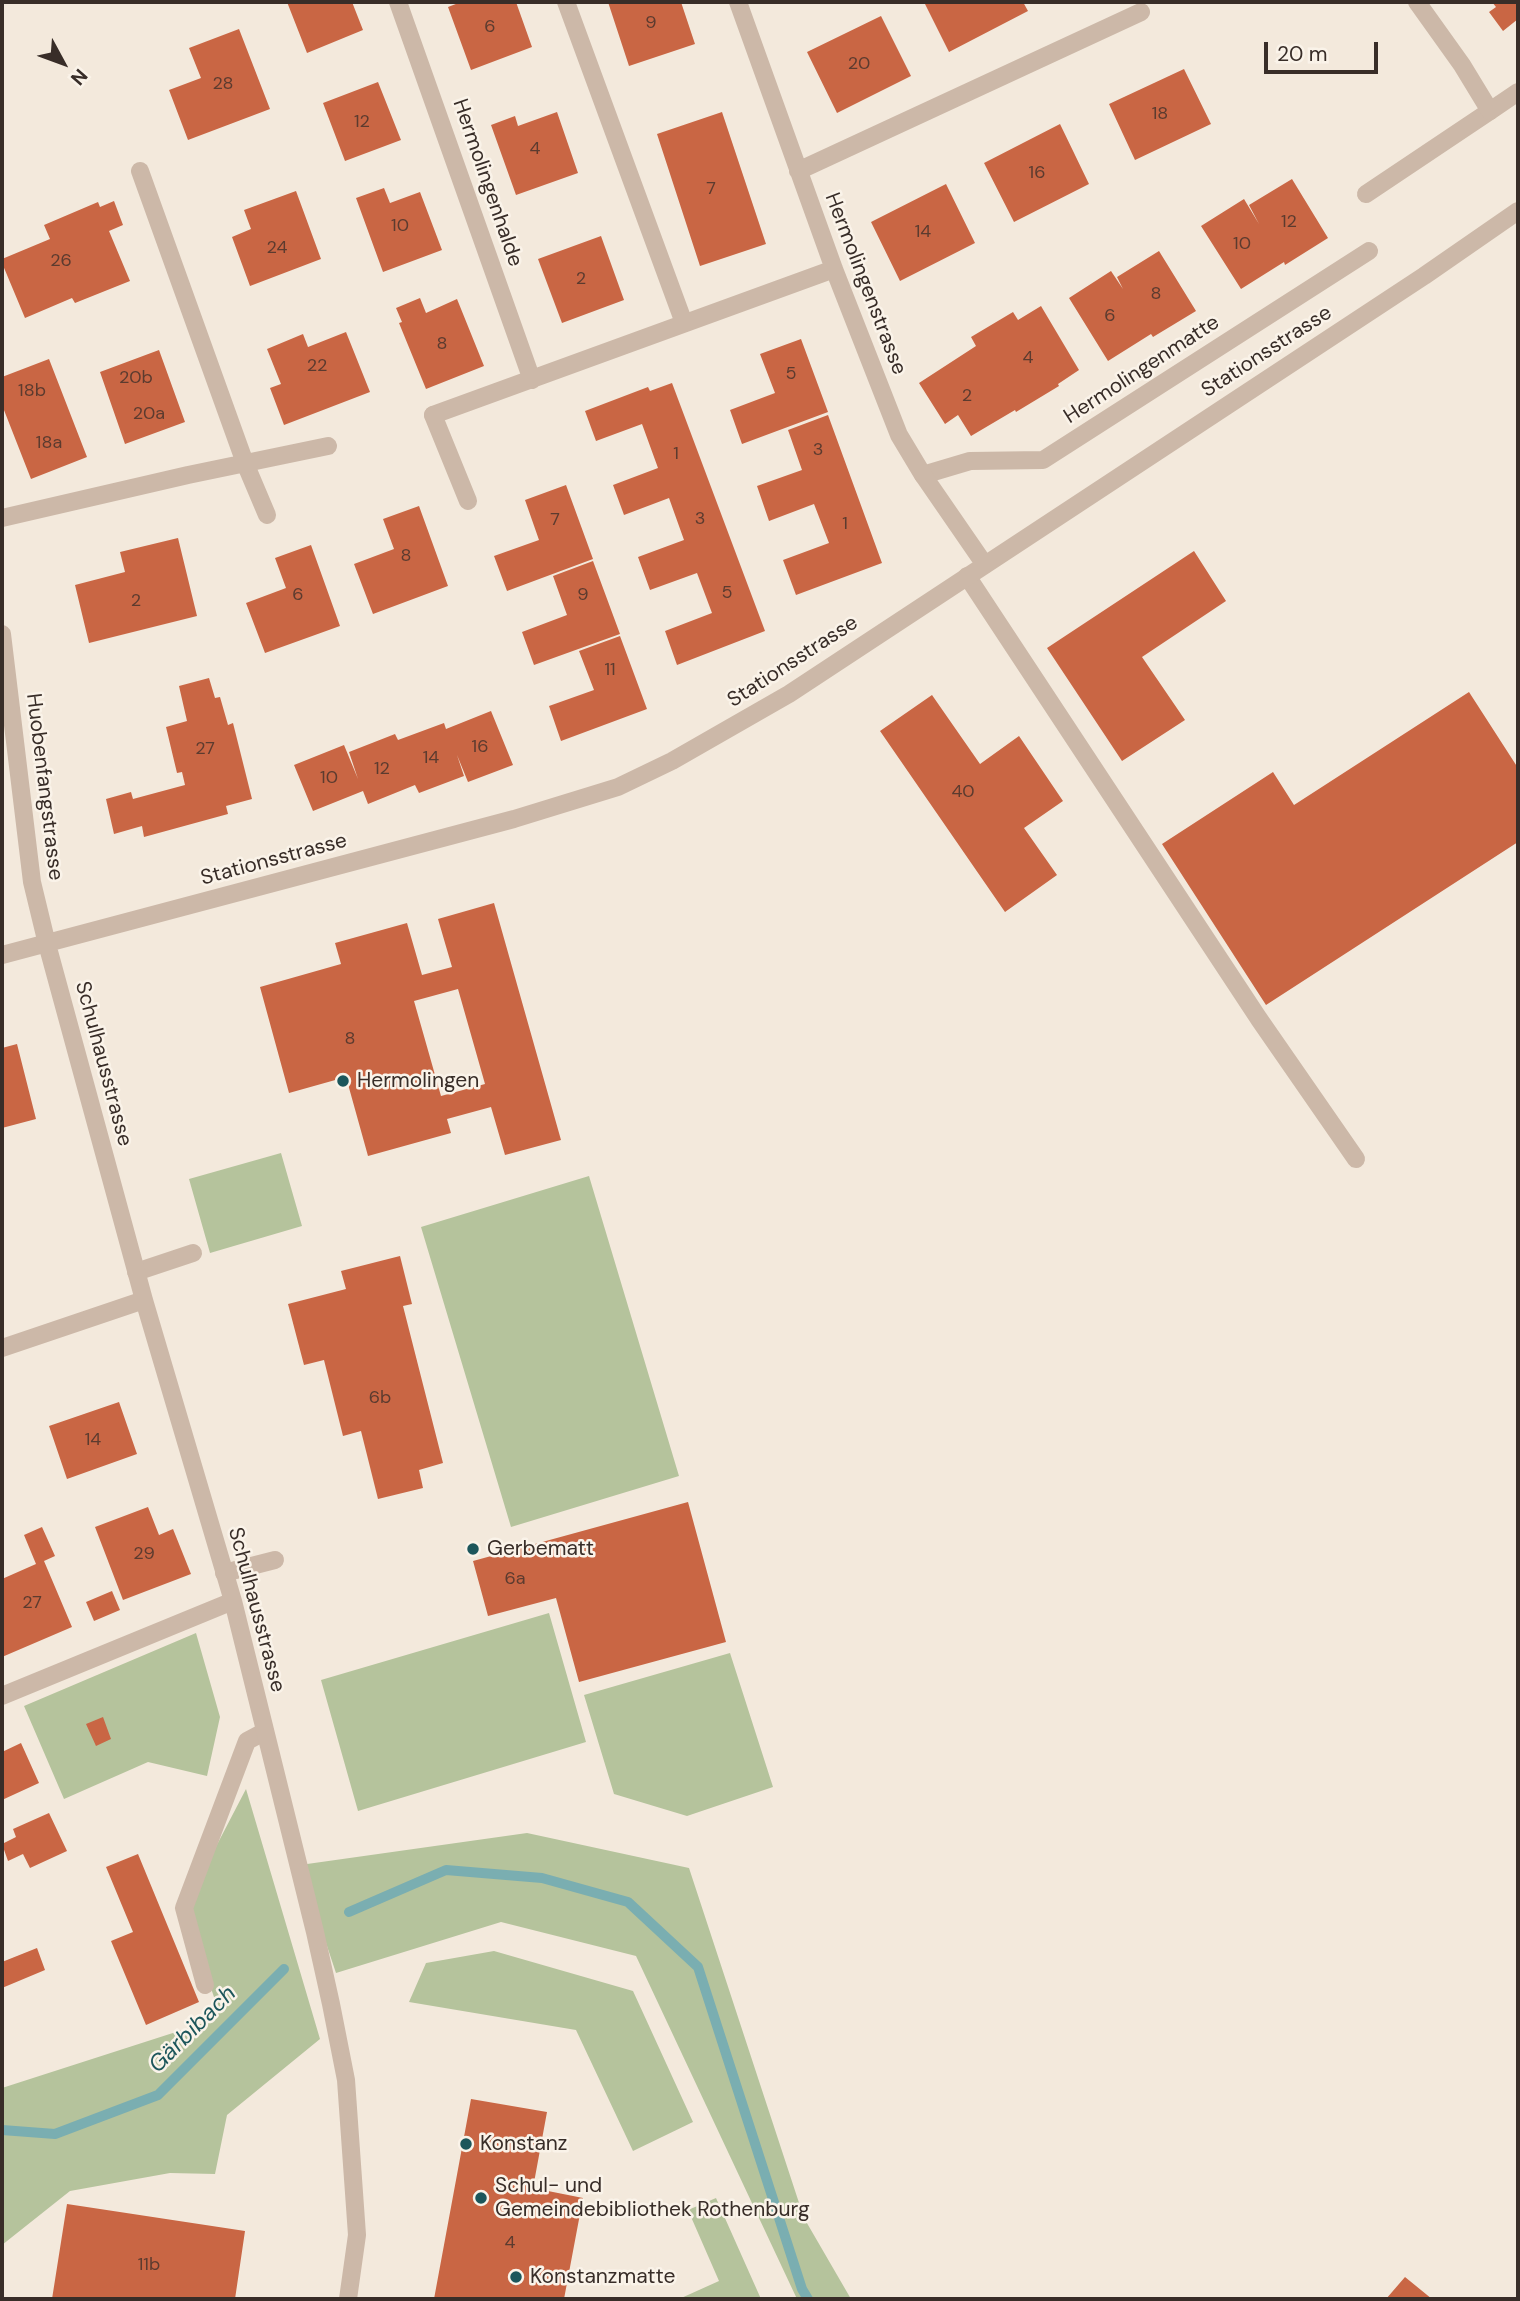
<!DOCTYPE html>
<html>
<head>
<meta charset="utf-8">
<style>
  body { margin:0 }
  #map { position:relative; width:1520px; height:2301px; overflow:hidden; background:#f3e9dc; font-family:"DM Sans",sans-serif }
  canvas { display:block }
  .frame { position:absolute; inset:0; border:4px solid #382d28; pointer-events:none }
  .north { position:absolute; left:28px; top:28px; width:70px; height:70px; -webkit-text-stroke:5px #faf3e9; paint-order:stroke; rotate:131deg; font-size:19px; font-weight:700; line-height:28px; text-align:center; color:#382d28 }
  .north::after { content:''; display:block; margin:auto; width:24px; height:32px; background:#382d28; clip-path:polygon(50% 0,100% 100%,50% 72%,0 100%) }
  .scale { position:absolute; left:1264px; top:42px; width:114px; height:32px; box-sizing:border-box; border:4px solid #382d28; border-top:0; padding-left:9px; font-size:21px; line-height:24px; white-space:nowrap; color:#382d28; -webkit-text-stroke:5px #faf3e9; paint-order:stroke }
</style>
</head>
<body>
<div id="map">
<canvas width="1520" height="2301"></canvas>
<div class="frame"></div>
<div class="north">N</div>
<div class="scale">20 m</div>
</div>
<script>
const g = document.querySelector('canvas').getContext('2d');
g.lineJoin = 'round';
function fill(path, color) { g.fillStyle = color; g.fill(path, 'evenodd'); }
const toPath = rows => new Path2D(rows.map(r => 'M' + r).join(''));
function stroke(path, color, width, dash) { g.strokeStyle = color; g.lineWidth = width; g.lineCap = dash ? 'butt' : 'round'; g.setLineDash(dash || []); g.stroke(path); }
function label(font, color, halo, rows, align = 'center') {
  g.font = font + ' "DM Sans",sans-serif'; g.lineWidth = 5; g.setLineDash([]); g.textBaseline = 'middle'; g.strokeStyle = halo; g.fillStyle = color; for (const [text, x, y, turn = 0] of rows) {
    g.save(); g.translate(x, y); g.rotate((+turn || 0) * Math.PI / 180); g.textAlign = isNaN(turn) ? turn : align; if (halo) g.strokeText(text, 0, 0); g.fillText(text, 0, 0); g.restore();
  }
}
fill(toPath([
  [281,1153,302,1226,210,1253,189,1179],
  [589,1176,679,1476,511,1527,421,1227],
  [549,1613,586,1742,358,1811,321,1680],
  [196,1633,220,1717,207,1776,148,1762,64,1799,24,1706],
  [730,1653,773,1787,687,1816,614,1794,584,1695],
  [246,1789,320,2039,227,2115,215,2174,170,2173,70,2191,2,2245,2,2088,207,2022,215,2000,184,1908],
  [527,1833,689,1868,804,2218,851,2299,797,2299,636,1956,501,1922,336,1973,300,1865],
  [494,1951,633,1991,693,2122,633,2151,576,2030,409,2002,426,1963],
  [716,2198,761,2299,679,2299,719,2281,688,2210]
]), '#b5c39c');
stroke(toPath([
  [349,1912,446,1870,542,1878,628,1902,698,1967,802,2289,808,2299],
  [2,2130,55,2134,158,2095,284,1969]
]), '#7aaeb1', 10);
fill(toPath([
  [287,2,352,2,363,30,307,53],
  [461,2,516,2,532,47,471,70,448,7],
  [608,2,681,2,695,44,629,66],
  [924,2,1023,2,1028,11,949,52],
  [1492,2,1518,2,1518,19,1503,31,1489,12,1496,7],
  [881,16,911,76,837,113,807,52],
  [239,29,270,109,188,140,169,90,201,78,189,48],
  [1184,69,1211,124,1135,160,1109,104],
  [378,82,401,140,345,161,323,103],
  [557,112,578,173,516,195,491,125,515,116,518,126],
  [722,112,766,244,700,266,657,134],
  [1060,124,1089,184,1014,222,984,163],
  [1292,179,1328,238,1285,265,1284,262,1241,289,1201,226,1244,199,1259,224,1249,205],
  [946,184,975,243,900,281,871,222],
  [384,188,390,203,420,192,442,250,383,272,356,198],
  [296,191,321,259,250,286,232,237,251,229,244,210],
  [114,201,123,225,109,231,130,281,75,303,72,298,25,318,2,263,2,259,50,239,44,225,98,202,100,207],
  [601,236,624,300,562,323,538,259],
  [1159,251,1196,311,1153,337,1151,334,1108,361,1069,298,1111,271,1123,289,1117,277],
  [420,298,426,313,457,299,484,366,426,389,399,323,402,322,396,308],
  [1041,306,1079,370,1058,384,1059,386,1016,412,1015,410,971,436,958,415,945,424,919,383,976,346,971,337,1013,312,1018,320],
  [346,332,370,392,284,425,270,388,281,384,267,349,303,334,308,347],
  [801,339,828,412,742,444,730,410,775,393,760,354],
  [159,350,185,422,125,444,100,372],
  [49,359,87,457,31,479,2,405,2,377],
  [672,383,765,631,677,665,665,631,712,613,697,573,650,590,638,557,684,540,669,498,624,515,613,485,658,468,642,424,596,441,585,411,648,387,650,391],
  [828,415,882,563,796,595,783,560,829,543,814,504,769,521,757,486,802,470,788,430],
  [566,485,593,559,507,591,494,556,539,540,525,500],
  [419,506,448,586,373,614,354,564,394,549,383,519],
  [178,538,197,616,89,643,75,585,125,572,120,552],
  [311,545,340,626,265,653,246,603,286,588,275,558],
  [1194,551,1226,601,1142,657,1185,720,1122,761,1047,648],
  [593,561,620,634,534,665,522,632,567,615,553,576],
  [620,636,647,709,561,741,549,706,594,690,579,651],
  [209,678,215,698,220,697,228,725,233,723,252,799,226,806,228,814,144,837,142,826,114,834,106,799,131,792,133,799,185,785,182,772,177,773,166,727,187,721,179,686],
  [1469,692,1518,768,1518,842,1266,1005,1162,844,1273,772,1294,805],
  [932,695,980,764,1019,736,1063,801,1024,828,1057,875,1005,912,880,731],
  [491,711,513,765,468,782,457,755,464,776,419,793,415,785,368,804,363,791,313,811,294,765,344,745,358,779,349,752,395,734,398,740,444,723,446,729],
  [494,903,561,1140,505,1155,491,1107,447,1119,451,1133,368,1156,346,1077,289,1093,260,987,341,964,335,943,407,923,422,975,452,967,438,919],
  [458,989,485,1084,441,1096,414,1001],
  [17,1044,36,1119,2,1128,2,1048],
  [400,1256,412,1304,403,1306,443,1463,419,1470,423,1488,378,1499,361,1431,343,1436,324,1360,304,1365,288,1304,346,1289,341,1271],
  [119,1402,137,1454,67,1479,49,1426],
  [688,1502,726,1642,579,1682,556,1598,488,1616,473,1561],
  [148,1507,159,1535,173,1529,191,1574,123,1600,95,1527],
  [42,1527,55,1556,44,1561,72,1627,2,1657,2,1579,36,1564,24,1535],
  [112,1591,120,1610,94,1621,86,1602],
  [103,1717,111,1739,96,1746,86,1724],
  [21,1743,39,1783,2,1800,2,1752],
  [49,1813,67,1851,30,1868,23,1854,8,1861,2,1844,16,1837,13,1829],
  [138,1854,199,2002,146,2025,111,1941,133,1932,106,1867],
  [37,1948,45,1970,2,1988,2,1962],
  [471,2099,547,2112,533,2188,583,2198,564,2299,434,2299],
  [67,2204,245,2231,235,2299,52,2299],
  [1405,2277,1432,2299,1386,2299]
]), '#c96644');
stroke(toPath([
  [1366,194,1490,111],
  [433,415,468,501],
  [245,463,267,515],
  [923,475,970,461,1043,460,1369,251],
  [967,576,1259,1019,1356,1159],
  [136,1272,193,1253],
  [224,1573,275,1560],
  [205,1985,184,1908,247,1741,264,1732]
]), '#ccb8a8', 18);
stroke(toPath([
  [398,2,532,380],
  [566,2,684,323],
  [738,2,834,269,899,435,923,475,985,565],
  [1417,2,1462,65,1490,111,1518,92],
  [140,171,245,463],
  [798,171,1141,12],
  [433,415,834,269],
  [2,518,188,475,328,446],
  [2,634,32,882,47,944,144,1300,233,1601,315,1932,331,2004,346,2080,357,2235,348,2299],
  [2,955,514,819,618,787,672,761,789,694,1424,276,1518,211],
  [2,1348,144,1300],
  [2,1696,233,1601]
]), '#ccb8a8', 18);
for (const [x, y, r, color] of [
  [343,1081,7,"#1c565b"],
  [473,1549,7,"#1c565b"],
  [466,2144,7,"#1c565b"],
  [481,2198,7,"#1c565b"],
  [516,2277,7,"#1c565b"]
]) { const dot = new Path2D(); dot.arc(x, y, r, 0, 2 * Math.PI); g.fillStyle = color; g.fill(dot); stroke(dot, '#faf3e9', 2.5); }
label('18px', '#5c3b2f', null, [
  ["9",651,23],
  ["6",490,27],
  ["20",859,64],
  ["28",223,84],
  ["18",1160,114],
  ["12",362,122],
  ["4",535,149],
  ["16",1037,173],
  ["7",711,189],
  ["12",1289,222],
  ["10",400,226],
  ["14",923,232],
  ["10",1242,244],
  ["24",277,248],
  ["26",61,261],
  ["2",581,279],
  ["8",1156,294],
  ["6",1110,316],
  ["8",442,344],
  ["4",1028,358],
  ["22",317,366],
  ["5",791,374],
  ["20b",136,378],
  ["18b",32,391],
  ["2",967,396],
  ["20a",149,414],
  ["18a",49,443],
  ["3",818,450],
  ["1",676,454],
  ["3",700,519],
  ["7",555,520],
  ["1",845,524],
  ["8",406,556],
  ["5",727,593],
  ["6",298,595],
  ["9",583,595],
  ["2",136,601],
  ["11",610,670],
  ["16",480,747],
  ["27",205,749],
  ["14",431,758],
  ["12",382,769],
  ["10",329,778],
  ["40",963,792],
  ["8",350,1039],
  ["6b",380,1398],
  ["14",93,1440],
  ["29",144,1554],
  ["6a",515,1579],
  ["27",32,1603],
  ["4",510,2243],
  ["11b",149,2265]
]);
label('21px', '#382d28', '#faf3e9', [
  ["Hermolingenhalde",487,183,71],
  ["Hermolingenstrasse",865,284,69],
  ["Stationsstrasse",1267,352,-33],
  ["Hermolingenmatte",1142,370,-33],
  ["Stationsstrasse",793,662,-33],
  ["Huobenfangstrasse",44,787,83],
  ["Stationsstrasse",274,860,-15],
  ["Schulhausstrasse",103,1064,75],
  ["Schulhausstrasse",256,1610,75]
]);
label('21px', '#382d28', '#faf3e9', [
  ["Hermolingen",357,1081],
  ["Gerbematt",487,1549],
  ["Konstanz",480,2144],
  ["Schul- und",495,2186],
  ["Gemeindebibliothek Rothenburg",495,2210],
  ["Konstanzmatte",530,2277]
], 'left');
label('italic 23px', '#1c565b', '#faf3e9', [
  ["Gärbibach",193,2030,-45]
]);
</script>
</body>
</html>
